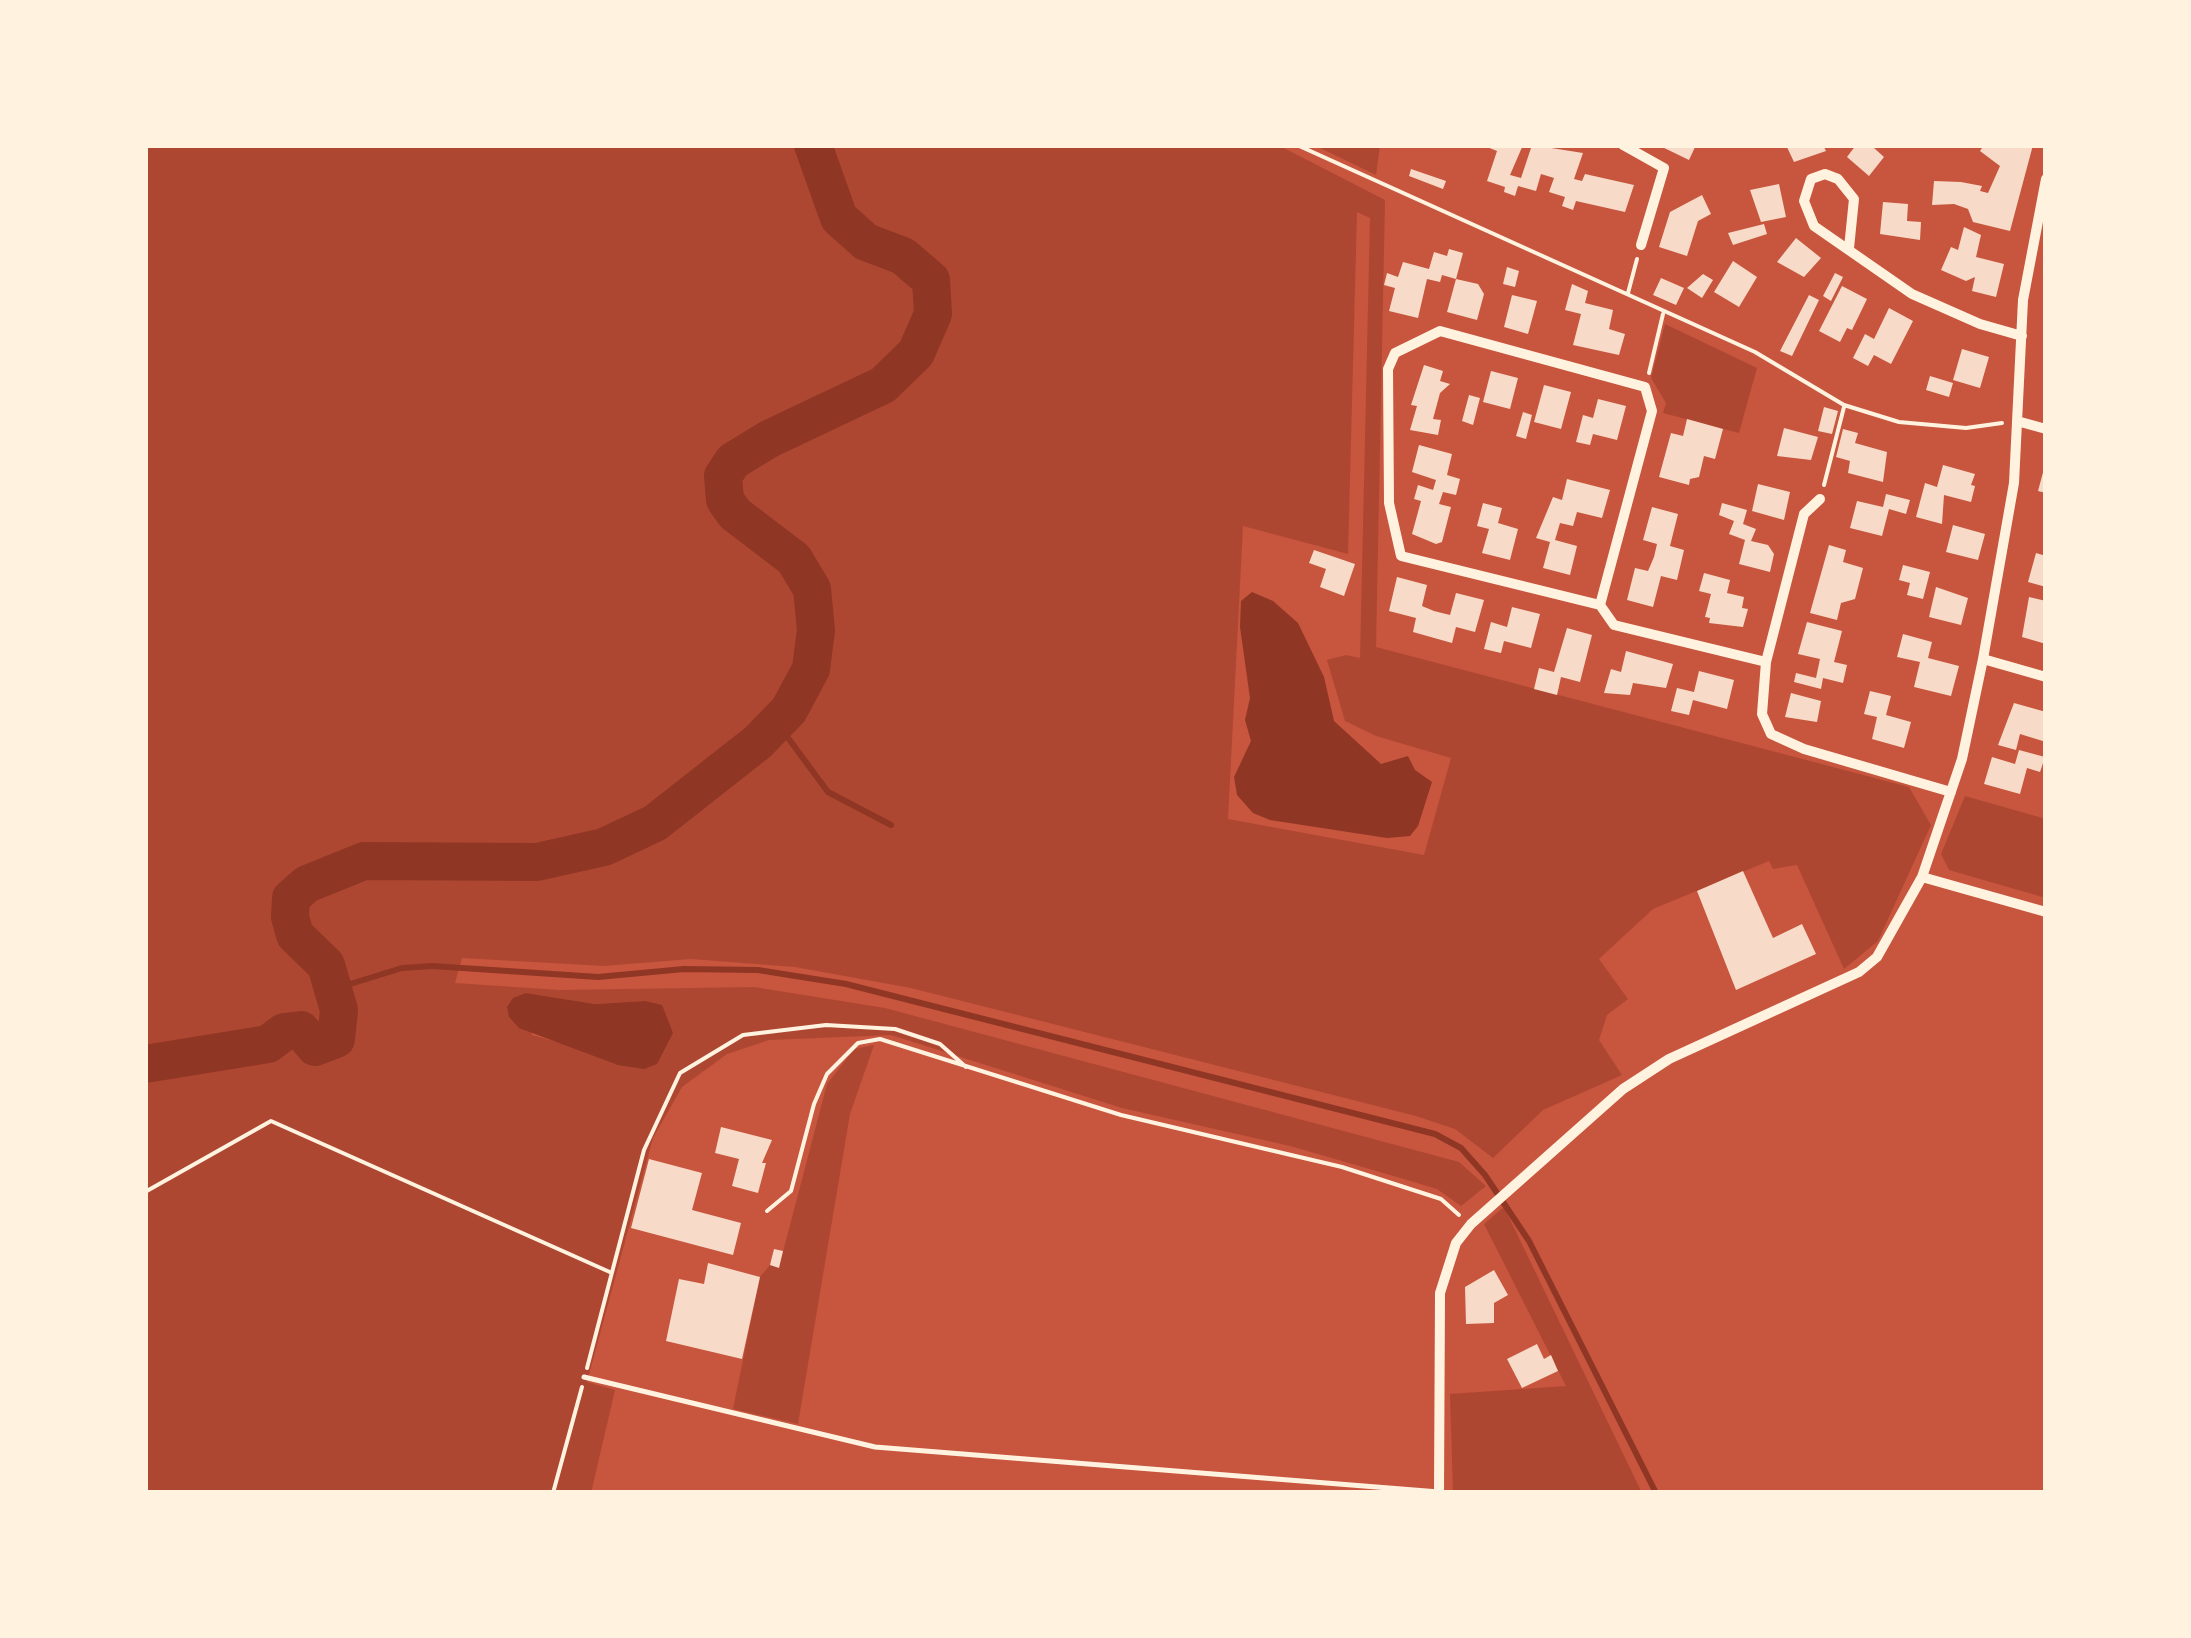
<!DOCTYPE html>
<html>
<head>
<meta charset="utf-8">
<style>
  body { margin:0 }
  #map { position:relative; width:2191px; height:1638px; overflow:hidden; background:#c8553d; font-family:Manrope,sans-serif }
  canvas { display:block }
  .frame { position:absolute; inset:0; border:148px solid #fff3e0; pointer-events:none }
</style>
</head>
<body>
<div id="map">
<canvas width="2191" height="1638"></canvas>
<div class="frame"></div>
</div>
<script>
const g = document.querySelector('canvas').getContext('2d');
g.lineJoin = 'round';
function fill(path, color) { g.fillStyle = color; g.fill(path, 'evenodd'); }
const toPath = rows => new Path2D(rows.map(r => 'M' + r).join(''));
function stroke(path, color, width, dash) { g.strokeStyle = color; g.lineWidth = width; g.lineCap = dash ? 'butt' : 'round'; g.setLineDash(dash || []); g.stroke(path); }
fill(toPath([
  [145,145,1278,145,1385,200,1376,647,1909,787,1931,825,1878,941,1844,969,1797,865,1773,869,1769,861,1653,909,1599,959,1628,999,1607,1015,1599,1040,1622,1075,1543,1110,1493,1158,1455,1129,1416,1116,911,988,795,967,691,959,604,966,462,958,455,983,559,990,754,987,885,1008,1459,1162,1486,1186,1461,1206,1437,1189,1404,1179,1290,1146,1122,1108,891,1035,769,1040,727,1054,682,1087,653,1138,587,1382,615,1390,591,1493,145,1493],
  [1357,212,1370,218,1360,658,1346,655,1327,660,1345,721,1376,736,1451,758,1424,855,1228,819,1243,526,1348,554],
  [526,993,595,1004,645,1001,571,1046,532,1035],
  [1314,145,1380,145,1376,175],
  [1665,324,1757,368,1739,433,1663,413,1666,403,1651,378],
  [1965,796,2046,819,2046,898,1949,870,1941,854],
  [874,1045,850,1114,798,1424,733,1409,760,1277,770,1265,779,1267,827,1084,854,1049],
  [1504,1207,1642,1493,1453,1493,1450,1394,1566,1386,1484,1224]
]), '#ae4732');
fill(toPath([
  [1252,592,1273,601,1298,623,1324,677,1334,721,1381,764,1408,756,1415,770,1432,782,1418,826,1410,836,1387,838,1270,820,1253,813,1237,795,1234,777,1251,741,1245,720,1250,698,1240,627,1241,601],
  [526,993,595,1004,645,1001,662,1005,673,1033,657,1064,644,1069,618,1065,519,1028,509,1017,507,1007,513,998]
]), '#8f3625');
stroke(toPath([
  [777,723,828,792,891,825],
  [334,989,402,968,432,966,598,977,684,969,758,970,846,984,1435,1134,1461,1148,1485,1175,1529,1241,1656,1493]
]), '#8f3625', 6);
stroke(toPath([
  [145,1064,268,1044,284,1032,301,1030,315,1047,336,1039,339,1010,326,965,295,935,290,917,291,898,307,884,364,861,537,862,604,847,655,823,758,742,789,710,811,669,816,630,812,589,794,559,735,514,725,500,723,476,733,461,769,439,883,385,916,353,933,314,931,280,903,256,866,242,839,218,813,145]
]), '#8f3625', 38);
fill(toPath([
  [1482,145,1523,145,1510,175,1521,178,1532,145,1583,153,1574,179,1582,181,1585,174,1634,185,1625,212,1576,201,1573,210,1562,206,1565,197,1549,192,1554,178,1541,174,1536,191,1518,186,1515,196,1504,192,1505,187,1487,181,1497,151],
  [1658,145,1696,145,1689,160],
  [1786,145,1823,145,1826,151,1794,162],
  [1856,145,1877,145,1874,148,1884,157,1869,176,1847,157],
  [1984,145,2033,145,2010,231,1973,222,1968,209,1954,204,1932,205,1934,181,1961,182,1982,186,1980,191,1988,193,2000,166,1980,151],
  [1411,169,1446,181,1443,189,1409,176],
  [1779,184,1786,217,1761,222,1750,190],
  [1702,195,1711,214,1698,221,1687,256,1659,247,1670,212],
  [1883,202,1908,204,1907,221,1921,222,1920,240,1880,234],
  [1764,224,1767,234,1733,245,1728,233],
  [1964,227,1981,235,1976,257,2004,264,1996,297,1972,291,1975,277,1966,281,1941,270,1951,247,1958,250],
  [1796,238,1821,258,1804,277,1777,262],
  [1449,249,1463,253,1456,279,1478,284,1484,294,1477,320,1447,312,1456,279,1442,275,1440,282,1427,279,1418,318,1389,311,1395,288,1384,285,1387,273,1398,277,1403,262,1429,269,1434,252,1447,256],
  [1733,261,1757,277,1739,307,1714,292],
  [1507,267,1519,271,1515,287,1503,284],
  [1835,273,1843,277,1831,301,1823,296],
  [1703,274,1713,280,1702,298,1687,288],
  [1661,278,1684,288,1676,305,1653,295],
  [1572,284,1588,291,1585,303,1613,310,1609,329,1625,334,1619,355,1573,345,1581,314,1565,310],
  [1842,286,1867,299,1852,330,1847,328,1840,342,1819,331],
  [1512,295,1537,301,1528,334,1504,327],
  [1809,295,1819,300,1792,356,1780,351],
  [1889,308,1913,321,1891,364,1874,355,1868,366,1853,358,1865,334,1874,339],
  [1962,349,1989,357,1980,388,1953,380],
  [1424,365,1443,371,1440,381,1450,384,1440,393,1433,419,1441,420,1438,435,1410,430,1417,406,1411,405],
  [1491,371,1518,378,1510,409,1483,402],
  [1930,376,1953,383,1949,397,1926,390],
  [1544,385,1571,392,1561,429,1534,422],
  [1469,395,1480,398,1473,425,1462,421],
  [1598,399,1626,406,1617,440,1593,434,1590,445,1576,442,1583,415,1593,418],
  [1824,407,1838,411,1832,434,1818,431],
  [1523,412,1532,415,1526,439,1516,436],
  [1687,419,1723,429,1715,459,1704,456,1699,477,1690,479,1689,485,1659,477,1671,433,1683,436],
  [1784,428,1818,437,1811,460,1777,456],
  [1843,429,1858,433,1855,443,1887,452,1883,482,1848,473,1850,461,1836,457],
  [1419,445,1452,454,1447,475,1460,479,1456,495,1443,492,1439,504,1451,507,1442,542,1436,544,1412,534,1421,501,1414,499,1418,485,1433,490,1436,480,1412,472],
  [1943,465,1975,474,1971,485,1975,486,1971,502,1944,495,1942,524,1916,517,1925,483,1937,487],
  [2045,465,2046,465,2046,493,2038,491],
  [1567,479,1610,490,1602,518,1577,512,1573,526,1560,523,1555,540,1577,546,1570,575,1543,568,1550,542,1536,538,1553,497,1562,500],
  [1758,484,1790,492,1784,520,1752,511],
  [1886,494,1910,500,1906,514,1889,509,1882,536,1850,528,1857,501,1883,507],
  [1483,503,1502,508,1498,523,1518,529,1510,560,1482,553,1489,529,1477,526],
  [1722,503,1747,510,1743,524,1756,529,1751,541,1768,545,1774,554,1770,572,1739,564,1745,540,1729,534,1734,521,1719,515],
  [1652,507,1678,514,1670,546,1684,550,1677,580,1661,576,1653,607,1627,600,1635,568,1648,571,1654,557,1657,544,1643,540],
  [1953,525,1985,534,1978,560,1946,552],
  [1829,545,1846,550,1843,562,1863,568,1855,599,1841,603,1837,620,1810,613],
  [1314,550,1355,564,1344,596,1320,587,1326,569,1309,563],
  [2036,553,2046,556,2046,587,2028,582],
  [1903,565,1930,572,1923,599,1907,595,1910,583,1899,580],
  [1704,573,1730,580,1727,593,1744,597,1742,608,1748,609,1743,627,1709,623,1710,618,1705,617,1711,594,1699,591],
  [1397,577,1427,585,1422,606,1434,611,1450,615,1456,593,1484,600,1475,632,1456,627,1452,643,1413,632,1416,618,1389,611],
  [1936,587,1968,598,1961,625,1929,617],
  [2029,597,2046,601,2046,644,2022,637],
  [1512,607,1540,614,1531,648,1504,641,1501,653,1484,649,1491,622,1507,627],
  [1807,622,1842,631,1834,662,1847,665,1843,683,1823,678,1821,689,1794,682,1796,673,1816,678,1820,659,1798,654],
  [1567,628,1592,635,1580,682,1561,677,1557,695,1534,689,1539,668,1554,672],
  [1903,634,1932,642,1928,658,1959,666,1951,696,1914,687,1920,662,1897,657],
  [1626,651,1673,664,1666,688,1633,683,1630,695,1604,693,1611,669,1621,672],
  [1699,671,1734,680,1727,709,1693,700,1689,715,1671,711,1677,688,1694,692],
  [1870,691,1891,696,1886,715,1911,722,1904,748,1872,739,1877,717,1864,714],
  [1791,693,1821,701,1817,722,1785,717],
  [2014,703,2046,712,2046,742,2020,734,2016,750,1998,745],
  [2019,750,2045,757,2040,772,2027,768,2020,794,1984,784,1992,757,2015,764],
  [1743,871,1773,938,1802,924,1816,954,1736,990,1697,891],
  [721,1127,772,1140,762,1163,766,1163,758,1193,732,1186,739,1159,715,1153],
  [649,1159,702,1173,692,1210,741,1223,733,1255,631,1228],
  [774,1249,783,1251,779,1268,770,1265],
  [708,1263,760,1277,742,1359,666,1341,679,1279,704,1284],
  [1494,1270,1508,1295,1494,1303,1494,1323,1466,1324,1465,1287],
  [1537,1344,1544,1359,1551,1355,1558,1371,1522,1388,1507,1359]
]), '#f7dbc8');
stroke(toPath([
  [1297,145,1755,352,1844,405,1899,422,1966,428,2002,423],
  [1628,293,1637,259],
  [1649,373,1663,314],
  [1824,485,1844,407],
  [145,1192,271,1121,612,1273],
  [767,1211,791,1191,814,1104,827,1074,858,1043,880,1039,1121,1115,1342,1167,1441,1199,1459,1215],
  [587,1368,644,1150,680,1073,743,1035,826,1025,895,1029,940,1044,966,1067],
  [553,1493,582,1387]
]), '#fff3e0', 4);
stroke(toPath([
  [584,1377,875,1447,1439,1492]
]), '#fff3e0', 5);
stroke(toPath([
  [1623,145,1664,168,1641,245],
  [1849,248,1854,199,1838,179,1825,174,1811,179,1804,201,1814,226,1912,294,1980,324,2022,336],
  [2017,421,2046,429],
  [1600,605,1401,556,1389,503,1388,369,1395,353,1440,331,1645,387,1652,411,1600,605,1614,625,1766,662,1762,714,1771,734,1804,749,1951,792],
  [1983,659,2046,677],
  [1766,662,1804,514,1820,499],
  [1922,877,2046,912],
  [1439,1493,1440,1293,1456,1243,1471,1224,1623,1089,1669,1059,1859,972,1877,957,1922,877,1962,759,1983,659,2014,483,2023,300,2046,179]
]), '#fff3e0', 10);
</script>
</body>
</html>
